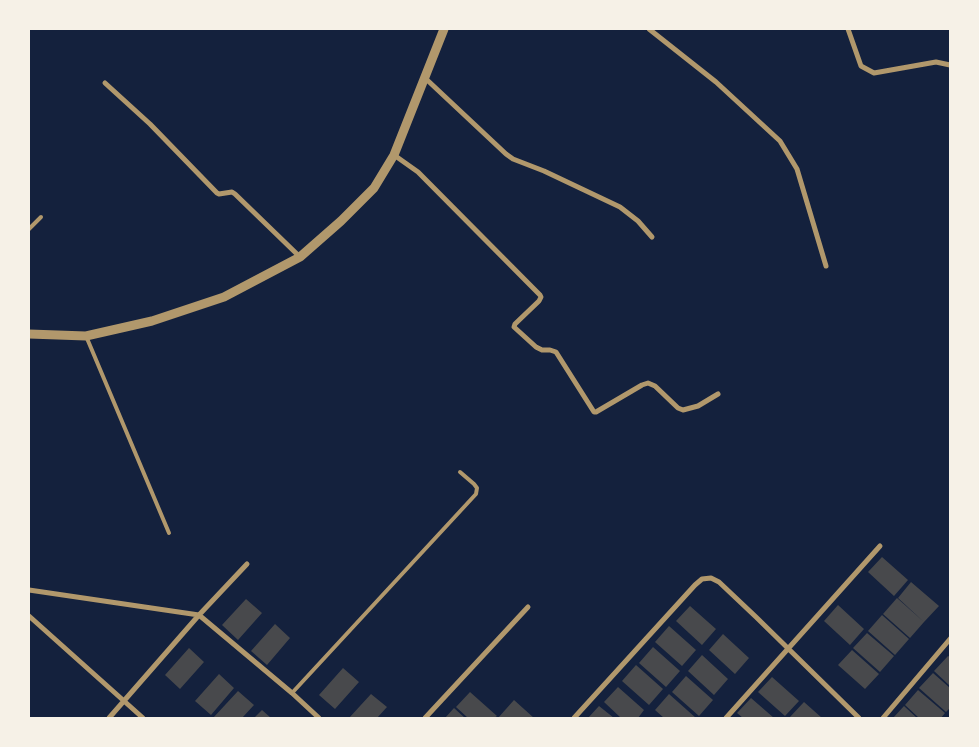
<!DOCTYPE html>
<html>
<head>
<meta charset="utf-8">
<style>
  body { margin:0 }
  #map { position:relative; width:979px; height:747px; overflow:hidden; background:#14213d; font-family:Roboto,sans-serif }
  canvas { display:block }
  .frame { position:absolute; inset:0; border:30px solid #f6f1e7; pointer-events:none }
</style>
</head>
<body>
<div id="map">
<canvas width="979" height="747"></canvas>
<div class="frame"></div>
</div>
<script>
const g = document.querySelector('canvas').getContext('2d');
g.lineJoin = 'round';
function fill(path, color) { g.fillStyle = color; g.fill(path, 'evenodd'); }
const toPath = rows => new Path2D(rows.map(r => 'M' + r).join(''));
function stroke(path, color, width, dash) { g.strokeStyle = color; g.lineWidth = width; g.lineCap = dash ? 'butt' : 'round'; g.setLineDash(dash || []); g.stroke(path); }
fill(toPath([
  [882,557,908,580,894,596,868,572],
  [911,582,939,606,924,622,898,598],
  [897,598,924,622,910,638,883,614],
  [246,599,262,613,238,640,222,625],
  [838,605,864,629,850,645,824,621],
  [690,606,716,629,702,645,676,621],
  [882,615,909,639,895,655,868,631],
  [275,624,290,638,267,665,251,651],
  [669,626,696,650,682,666,655,642],
  [867,633,894,656,880,672,853,648],
  [723,634,749,658,735,674,709,650],
  [653,647,680,671,666,687,639,663],
  [189,648,204,662,180,689,165,675],
  [852,650,879,674,865,689,838,665],
  [702,655,728,679,714,695,688,671],
  [948,656,950,657,950,686,934,671],
  [636,665,663,689,649,705,622,681],
  [343,668,359,682,335,709,319,695],
  [933,673,950,688,950,708,946,712,919,688],
  [219,674,234,688,211,715,195,701],
  [686,676,713,700,699,716,672,692],
  [772,677,799,701,785,716,758,692],
  [618,687,644,710,638,718,621,718,604,702],
  [918,690,945,713,941,718,919,718,905,705],
  [238,691,254,705,242,718,213,718],
  [470,692,497,716,494,718,468,718,456,707],
  [371,694,387,707,377,718,349,718],
  [669,694,696,718,664,718,655,710],
  [751,698,774,718,743,718,737,713],
  [514,700,534,718,498,718],
  [804,702,822,718,789,718],
  [599,706,614,718,588,718],
  [904,706,917,718,893,718],
  [454,708,465,718,445,718],
  [262,710,271,718,254,718]
]), '#48494c');
stroke(toPath([
  [29,229,41,217],
  [86,336,169,533],
  [292,693,476,494,477,488,474,484,460,472]
]), '#b1986c', 4);
stroke(toPath([
  [649,29,716,82,780,141,797,169,826,266],
  [848,29,861,66,874,73,936,62,950,65],
  [425,78,506,154,513,159,544,171,620,207,638,221,652,237],
  [105,83,150,124,217,193,219,194,232,192,235,194,300,257],
  [394,155,418,172,540,295,541,297,539,301,515,324,514,327,536,347,542,350,550,350,556,352,594,412,596,412,642,385,648,383,655,386,678,408,683,410,698,406,718,394],
  [29,590,199,615,292,693,319,718],
  [29,616,143,718],
  [109,718,199,615,247,564],
  [425,718,528,607],
  [574,718,695,585,702,579,711,578,719,582,756,617,859,718],
  [726,718,880,546],
  [883,718,950,639]
]), '#b1986c', 5);
stroke(toPath([
  [29,334,86,336,152,321,224,297,300,257,341,221,374,188,394,155,444,29]
]), '#b1986c', 9);
</script>
</body>
</html>
